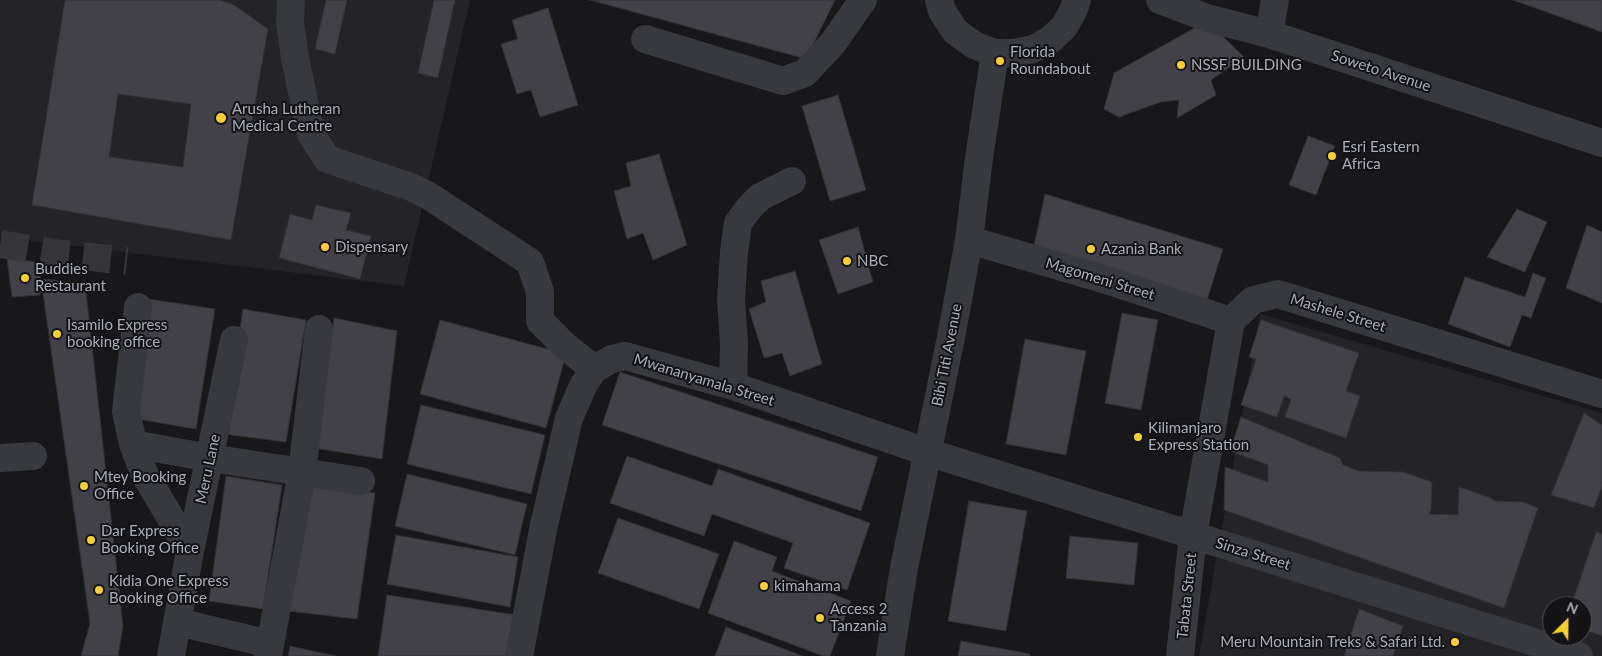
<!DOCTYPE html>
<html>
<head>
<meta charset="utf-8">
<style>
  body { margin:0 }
  #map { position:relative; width:1602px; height:656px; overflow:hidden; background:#18171a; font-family:Lato,sans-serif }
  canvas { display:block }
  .north { position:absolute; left:1542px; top:596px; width:50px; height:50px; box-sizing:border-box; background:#131215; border:1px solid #4f5057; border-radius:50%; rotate:23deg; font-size:14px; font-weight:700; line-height:20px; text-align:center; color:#a9acba }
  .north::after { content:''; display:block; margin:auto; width:18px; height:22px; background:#f8ce31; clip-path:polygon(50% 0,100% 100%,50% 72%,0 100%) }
</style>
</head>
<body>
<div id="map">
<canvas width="1602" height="656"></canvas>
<div class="north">N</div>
</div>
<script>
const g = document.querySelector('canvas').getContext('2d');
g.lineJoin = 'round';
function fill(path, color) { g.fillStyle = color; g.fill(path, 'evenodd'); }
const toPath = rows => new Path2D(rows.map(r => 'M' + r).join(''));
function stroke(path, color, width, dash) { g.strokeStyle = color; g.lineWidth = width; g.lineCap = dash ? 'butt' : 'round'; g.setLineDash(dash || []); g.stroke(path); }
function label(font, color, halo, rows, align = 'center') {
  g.font = font + ' Lato,sans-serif'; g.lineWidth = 4; g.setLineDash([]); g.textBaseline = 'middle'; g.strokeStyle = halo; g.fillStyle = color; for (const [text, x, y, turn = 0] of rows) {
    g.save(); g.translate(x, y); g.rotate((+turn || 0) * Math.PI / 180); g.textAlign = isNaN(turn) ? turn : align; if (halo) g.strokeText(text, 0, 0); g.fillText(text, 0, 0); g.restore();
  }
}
fill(toPath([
  [0,0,470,0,404,286,0,237],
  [1260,314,1602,413,1602,656,1199,656],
  [1552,606,1582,606,1582,636,1552,636]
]), '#242327');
const building = toPath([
  [65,0,220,0,234,5,268,29,231,240,32,205,65,0],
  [118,94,191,104,183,167,109,157,118,94],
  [326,0,347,0,335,54,315,49,326,0],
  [434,0,455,0,438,78,418,73,434,0],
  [590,0,835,0,806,59,590,0],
  [1513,0,1602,0,1602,32,1513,0],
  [548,8,578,105,540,117,531,90,517,94,501,44,518,39,512,20,548,8],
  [1207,21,1244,57,1211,80,1216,95,1177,118,1179,100,1161,102,1119,117,1104,109,1114,73,1207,21],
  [838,95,866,190,830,201,802,106,838,95],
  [1308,136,1335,146,1316,195,1289,185,1308,136],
  [659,154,687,245,653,260,643,233,627,239,614,191,631,186,626,163,659,154],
  [1045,194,1223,249,1207,300,1034,246,1045,194],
  [316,205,351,213,346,230,371,236,360,279,279,258,290,214,312,220,316,205],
  [1517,209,1547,222,1525,272,1487,257,1517,209],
  [1587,225,1602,232,1602,303,1566,288,1587,225],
  [858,227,873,282,838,294,819,240,858,227],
  [7,259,41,262,40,295,12,297,7,259],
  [795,271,822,364,790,376,782,353,764,358,749,309,766,302,761,281,795,271],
  [1533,273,1546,278,1531,318,1522,315,1510,347,1448,324,1465,277,1525,297,1533,273],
  [41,279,85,283,123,626,118,656,81,656,90,623,41,279],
  [148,299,215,309,196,429,131,418,148,299],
  [243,309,306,320,286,442,224,434,243,309],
  [1122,313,1158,320,1141,410,1105,403,1122,313],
  [334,318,397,331,382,459,314,448,334,318],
  [440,320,566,354,546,428,420,394,440,320],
  [1261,320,1359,353,1346,391,1360,396,1346,438,1285,417,1291,399,1284,396,1277,417,1241,405,1256,359,1249,357,1261,320],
  [1025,339,1086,351,1066,455,1006,444,1025,339],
  [620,372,878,457,861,511,602,425,620,372],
  [421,405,545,435,531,494,407,464,421,405],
  [1584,413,1602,425,1602,487,1594,508,1551,495,1584,413],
  [1241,417,1340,458,1343,465,1359,471,1403,472,1432,482,1431,509,1429,514,1458,515,1459,487,1491,498,1495,501,1523,502,1538,508,1504,608,1224,510,1225,467,1268,482,1268,465,1230,451,1241,417],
  [627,456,712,486,718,469,870,523,847,590,784,568,793,543,712,514,704,536,610,503,627,456],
  [407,474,527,504,515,555,395,526,407,474],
  [226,476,282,485,263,609,209,601,226,476],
  [310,482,375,493,357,619,288,611,310,482],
  [969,501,1027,511,1006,631,948,621,969,501],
  [618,518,719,554,699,609,598,573,618,518],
  [1596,532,1602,534,1602,636,1582,629,1582,606,1571,606,1596,532],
  [396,535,518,557,510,607,387,584,396,535],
  [1070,536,1138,543,1134,585,1066,578,1070,536],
  [734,541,777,557,772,571,851,601,830,656,823,656,708,613,734,541],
  [387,595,516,615,510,656,378,656,387,595],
  [1359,609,1403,626,1393,656,1344,656,1359,609],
  [726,627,803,656,715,656,726,627],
  [961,641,1030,654,1030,656,958,656,961,641],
  [290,646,336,656,288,656,290,646]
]);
fill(building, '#424147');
stroke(building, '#323136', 1);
stroke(toPath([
  [0,244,55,253,127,261]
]), '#35353a', 28, [28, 14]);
stroke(toPath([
  [291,0,290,23,295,58,311,134,327,159,411,187,429,196,530,262,540,292,540,321,564,345,594,369],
  [939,0,942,11,955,31,974,45,995,53,1015,53,1033,49,1050,40,1064,27,1073,11,1077,0],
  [1160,0,1207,18,1269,34,1602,143],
  [1269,34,1275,0],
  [645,39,783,81,805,73,833,43,863,0],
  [969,240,1100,278,1231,321],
  [138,307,126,411,133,444,144,473,190,551],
  [733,386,734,343,731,299,734,252,738,223,749,208,760,197,792,181],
  [133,444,210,458,361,481],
  [0,458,33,456],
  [178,622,270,644],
  [171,656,190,551,234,340],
  [268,656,302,472,319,329],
  [519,656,544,525,569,418,584,384,594,369,612,359,625,356,733,386,927,452,1579,656],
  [890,656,904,568,952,332,969,240,979,158,995,53],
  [1180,656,1193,535,1231,321,1253,300,1278,294,1602,394]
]), '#38393f', 28);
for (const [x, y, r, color] of [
  [1000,61,5,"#f8ce31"],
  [1181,65,5,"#f8ce31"],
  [221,118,6,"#f8ce31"],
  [1332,156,5,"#f8ce31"],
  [325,247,5,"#f8ce31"],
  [1091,249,5,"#f8ce31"],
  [847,261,5,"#f8ce31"],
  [25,278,5,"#f8ce31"],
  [57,334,5,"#f8ce31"],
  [1138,437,5,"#f8ce31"],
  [84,486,5,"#f8ce31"],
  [91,540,5,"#f8ce31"],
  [764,586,5,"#f8ce31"],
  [99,590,5,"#f8ce31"],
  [820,618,5,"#f8ce31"],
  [1455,642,5,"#f8ce31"]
]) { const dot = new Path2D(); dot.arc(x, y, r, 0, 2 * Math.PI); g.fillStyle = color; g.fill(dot); stroke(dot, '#131215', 2); }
label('15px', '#a9acba', '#131215', [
  ["Florida",1010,52],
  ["Roundabout",1010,69],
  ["NSSF BUILDING",1191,65],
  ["Arusha Lutheran",232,109],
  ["Medical Centre",232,126],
  ["Esri Eastern",1342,147],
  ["Africa",1342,164],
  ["Dispensary",335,247],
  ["Azania Bank",1101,249],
  ["NBC",857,261],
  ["Buddies",35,269],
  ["Restaurant",35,286],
  ["Isamilo Express",67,325],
  ["booking office",67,342],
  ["Kilimanjaro",1148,428],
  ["Express Station",1148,445],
  ["Mtey Booking",94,477],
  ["Office",94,494],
  ["Dar Express",101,531],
  ["Booking Office",101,548],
  ["Kidia One Express",109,581],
  ["Booking Office",109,598],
  ["kimahama",774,586],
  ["Access 2",830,609],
  ["Tanzania",830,626],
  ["Meru Mountain Treks & Safari Ltd.",1445,642,"right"]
], 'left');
label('15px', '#a9acba', '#131215', [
  ["Soweto Avenue",1381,71,18],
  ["Magomeni Street",1100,279,17],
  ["Mashele Street",1338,313,17],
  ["Bibi Titi Avenue",947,355,-79],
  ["Mwananyamala Street",704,380,17],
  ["Meru Lane",208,469,-78],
  ["Sinza Street",1253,554,17],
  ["Tabata Street",1187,596,-84]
]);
</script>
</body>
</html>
